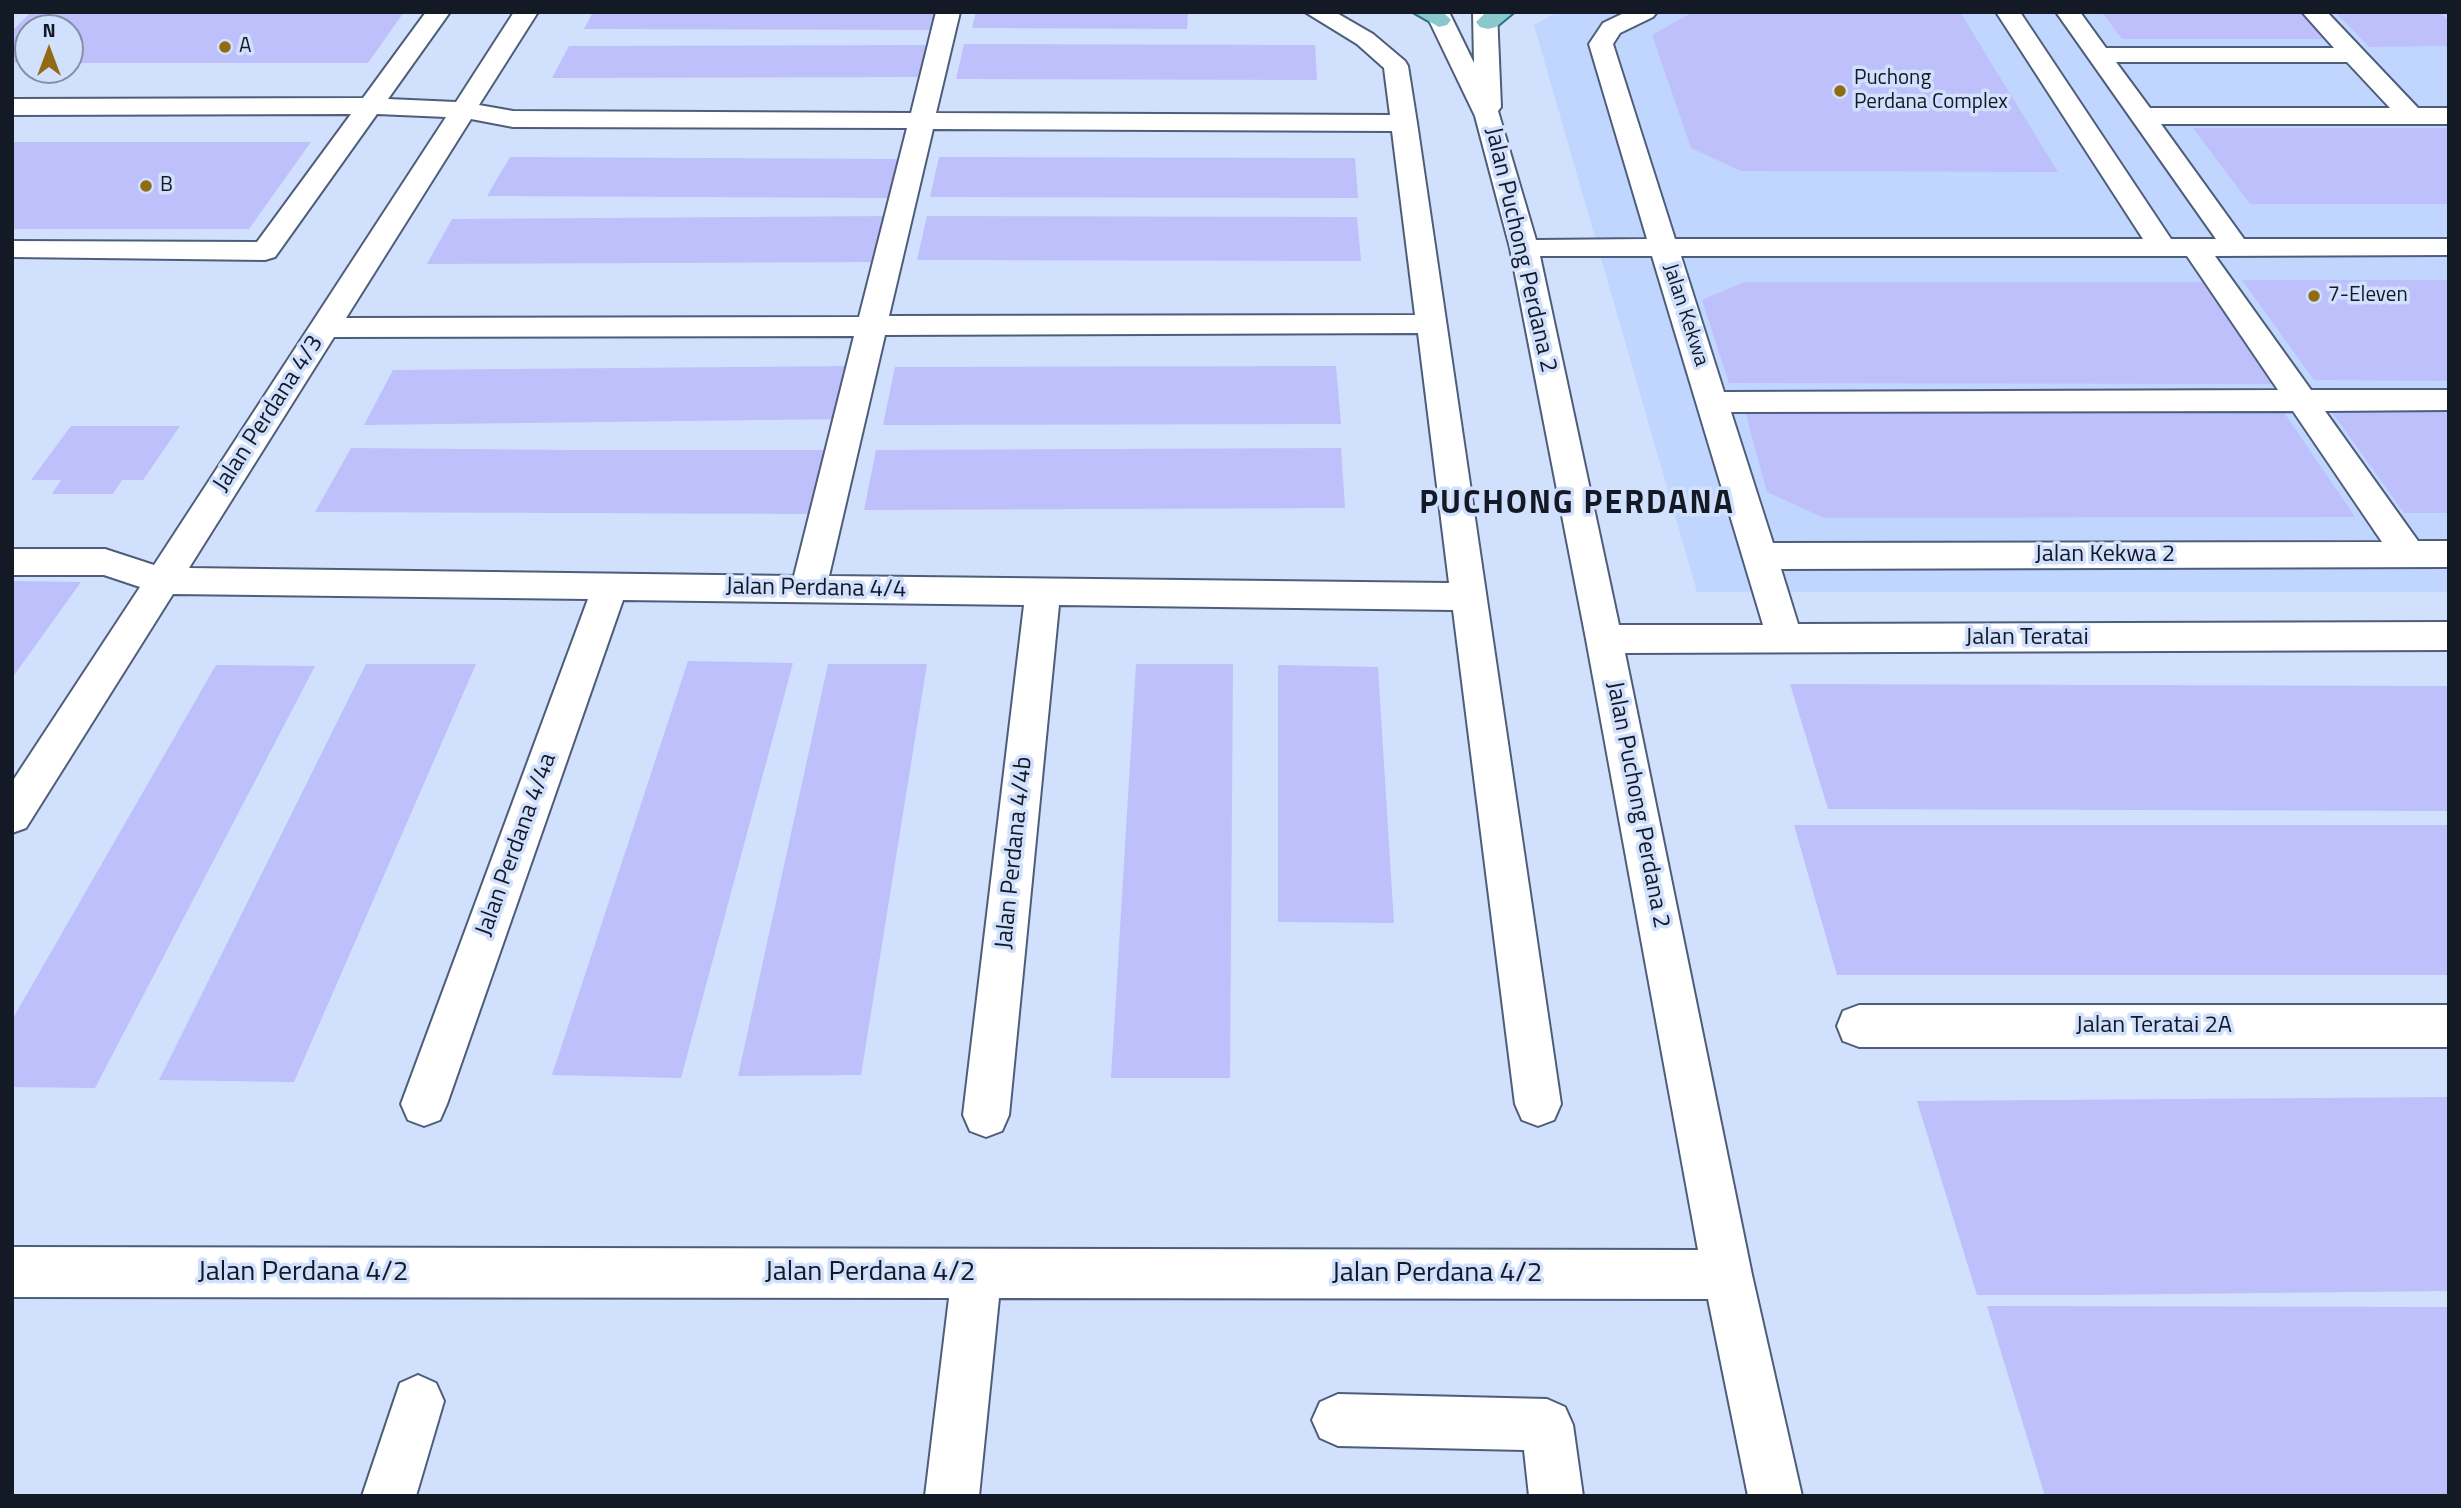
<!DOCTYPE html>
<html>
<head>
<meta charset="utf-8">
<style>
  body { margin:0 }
  #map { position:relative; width:2461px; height:1508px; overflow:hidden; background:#d1e0fc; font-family:"Titillium Web",sans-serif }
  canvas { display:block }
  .frame { position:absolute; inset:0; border:14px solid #131925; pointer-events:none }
  .north { position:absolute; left:14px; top:14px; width:70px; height:70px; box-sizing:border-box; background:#d1e0fc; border:2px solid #8590a6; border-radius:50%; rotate:0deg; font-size:19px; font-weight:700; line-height:28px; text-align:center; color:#131925 }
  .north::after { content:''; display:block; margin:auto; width:24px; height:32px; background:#916b12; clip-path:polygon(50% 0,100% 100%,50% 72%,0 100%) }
</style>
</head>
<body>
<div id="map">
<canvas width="2461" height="1508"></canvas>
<div class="frame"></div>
<div class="north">N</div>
</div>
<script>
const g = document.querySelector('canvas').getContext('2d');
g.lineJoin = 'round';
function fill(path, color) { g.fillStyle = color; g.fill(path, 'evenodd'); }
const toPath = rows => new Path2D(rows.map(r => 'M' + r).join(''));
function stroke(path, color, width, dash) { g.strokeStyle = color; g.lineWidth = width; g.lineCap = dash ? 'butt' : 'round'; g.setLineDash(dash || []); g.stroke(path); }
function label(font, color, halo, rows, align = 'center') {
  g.font = font + ' "Titillium Web",sans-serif'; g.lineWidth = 7; g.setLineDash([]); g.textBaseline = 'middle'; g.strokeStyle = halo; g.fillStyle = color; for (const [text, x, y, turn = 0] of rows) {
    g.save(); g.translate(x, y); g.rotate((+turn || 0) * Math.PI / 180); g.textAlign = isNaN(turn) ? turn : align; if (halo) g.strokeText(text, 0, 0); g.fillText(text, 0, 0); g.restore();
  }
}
fill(toPath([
  [1558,12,2449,12,2449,592,1697,592,1534,25]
]), '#c0d6ff');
fill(toPath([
  [31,12,404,12,368,63,70,63,70,28,28,28,28,63,12,63,12,31],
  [593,12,944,12,940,30,584,29],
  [976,12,1188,12,1187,29,972,28],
  [1693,12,1960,12,2058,172,1741,171,1691,148,1652,35],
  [2102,12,2300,12,2325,39,2122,39],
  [2335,12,2440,12,2449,21,2449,46,2369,47],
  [964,44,1315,45,1317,80,956,79],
  [938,45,930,77,552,78,569,46],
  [2193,128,2449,128,2449,204,2250,204],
  [12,142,311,142,249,229,12,229],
  [510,157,906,159,896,198,487,196],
  [939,157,1355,158,1358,198,930,197],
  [894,216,883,262,427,264,452,219],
  [927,216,1357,217,1361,261,917,260],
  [2242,280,2449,280,2449,381,2314,380],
  [1744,282,2205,282,2275,384,1729,383,1702,300],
  [856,366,843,419,364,425,393,370],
  [1336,366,1341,424,883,425,895,367],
  [1745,411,2283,411,2355,517,1824,518,1767,492],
  [2332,412,2449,412,2449,513,2404,513],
  [71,426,180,426,143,480,122,480,113,494,52,494,61,480,31,480],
  [351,448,571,450,835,450,819,514,315,512],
  [1341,448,1345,508,864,510,876,450],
  [12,581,81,582,12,678],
  [688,661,793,663,681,1078,552,1075],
  [366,664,476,664,294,1082,159,1080],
  [828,664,927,664,861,1075,738,1076],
  [1136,664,1233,664,1230,1078,1111,1078],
  [216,665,315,666,95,1088,12,1087,12,1020],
  [1278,665,1378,667,1394,923,1278,922],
  [1790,684,2449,686,2449,811,1828,809],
  [1794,825,2449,825,2449,975,1837,975],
  [2449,1097,2449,1291,2085,1295,1977,1295,1917,1101],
  [1987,1306,2449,1307,2449,1496,2045,1496]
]), '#bdc0fb');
const minor = toPath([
  [426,12,450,12,388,99,456,102,514,12,538,12,479,105,513,111,911,113,936,12,960,12,936,113,1390,115,1384,68,1357,44,1305,12,1335,12,1373,34,1405,61,1408,66,1417,123,1561,1104,1554,1120,1538,1126,1522,1120,1515,1104,1453,610,1059,605,1009,1115,1002,1131,986,1137,970,1131,963,1115,1024,605,623,600,447,1104,440,1120,424,1126,408,1120,401,1104,588,599,173,594,26,828,12,833,12,782,140,587,104,575,12,575,12,549,105,549,154,565,446,117,377,114,275,257,265,260,12,257,12,241,257,242,351,114,12,115,12,99,363,98,426,12],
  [471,119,513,127,907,128,859,317,346,318,471,119],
  [933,129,1392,131,1415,315,889,316,933,129],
  [1418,333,1449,583,829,576,885,335,1418,333],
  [854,336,794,576,189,568,334,337,854,336],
  [1425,12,1449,12,1474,63,1473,12,1497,12,1501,107,1498,111,1536,240,1647,239,1589,44,1603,23,1626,12,1657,12,1653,17,1620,33,1613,44,1675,239,2143,239,1996,12,2020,12,2171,239,2216,239,2056,12,2080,12,2106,48,2334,48,2302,12,2327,12,2418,108,2449,108,2449,124,2161,124,2244,239,2449,239,2449,255,2215,256,2311,390,2449,390,2449,410,2325,411,2418,541,2449,541,2449,567,1781,569,1798,624,2449,622,2449,650,1625,653,1752,1275,1802,1496,1748,1496,1708,1299,999,1298,979,1496,925,1496,949,1298,12,1297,12,1247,1698,1250,1586,639,1510,248,1475,116,1425,12],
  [2116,62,2347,62,2390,108,2150,108,2116,62],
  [1540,256,1652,256,1763,625,1619,625,1540,256],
  [1681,256,2187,256,2278,390,1724,392,1681,256],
  [2293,411,2382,542,1773,543,1731,412,2293,411],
  [1859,1005,2449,1005,2449,1047,1859,1047,1843,1041,1837,1026,1843,1011,1859,1005],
  [418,1375,436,1383,444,1401,416,1496,362,1496,400,1383,418,1375],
  [1338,1394,1547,1399,1565,1407,1573,1425,1583,1496,1529,1496,1524,1450,1338,1446,1320,1438,1312,1420,1320,1402,1338,1394]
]);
const major = toPath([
  [1413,12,1443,12,1451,20,1447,25,1439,27,1413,12],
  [1486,12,1514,12,1496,27,1488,29,1480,27,1476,22,1486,12]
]);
stroke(minor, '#4d5d7a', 4);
stroke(major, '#2d737d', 4);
fill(minor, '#fff');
fill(major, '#89c8cd');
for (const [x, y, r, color] of [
  [225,47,7,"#916b12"],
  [1840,91,7,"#916b12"],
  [146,186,7,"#916b12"],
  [2314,296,7,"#916b12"]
]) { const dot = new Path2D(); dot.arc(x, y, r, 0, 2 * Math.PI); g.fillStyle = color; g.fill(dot); stroke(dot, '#d1e0fc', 2.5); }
label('21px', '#131925', '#d1e0fc', [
  ["A",239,47],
  ["Puchong",1854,79],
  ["Perdana Complex",1854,103],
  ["B",160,186],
  ["7-Eleven",2328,296]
], 'left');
label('21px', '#131925', '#d1e0fc', [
  ["Jalan Kekwa",1685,315,72]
]);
label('24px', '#131925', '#d1e0fc', [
  ["Jalan Puchong Perdana 2",1520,250,77],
  ["Jalan Perdana 4/3",269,414,-57],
  ["Jalan Kekwa 2",2105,555],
  ["Jalan Perdana 4/4",816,589,1],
  ["Jalan Teratai",2027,638],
  ["Jalan Puchong Perdana 2",1637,805,79],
  ["Jalan Perdana 4/4a",517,845,-70],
  ["Jalan Perdana 4/4b",1015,853,-84],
  ["Jalan Teratai 2A",2154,1026]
]);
label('28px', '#131925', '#d1e0fc', [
  ["Jalan Perdana 4/2",303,1273],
  ["Jalan Perdana 4/2",870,1273],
  ["Jalan Perdana 4/2",1437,1274]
]);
g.letterSpacing = '2px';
label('bold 32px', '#131925', '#d1e0fc', [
  ["PUCHONG PERDANA",1577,505]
]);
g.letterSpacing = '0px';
</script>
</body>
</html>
